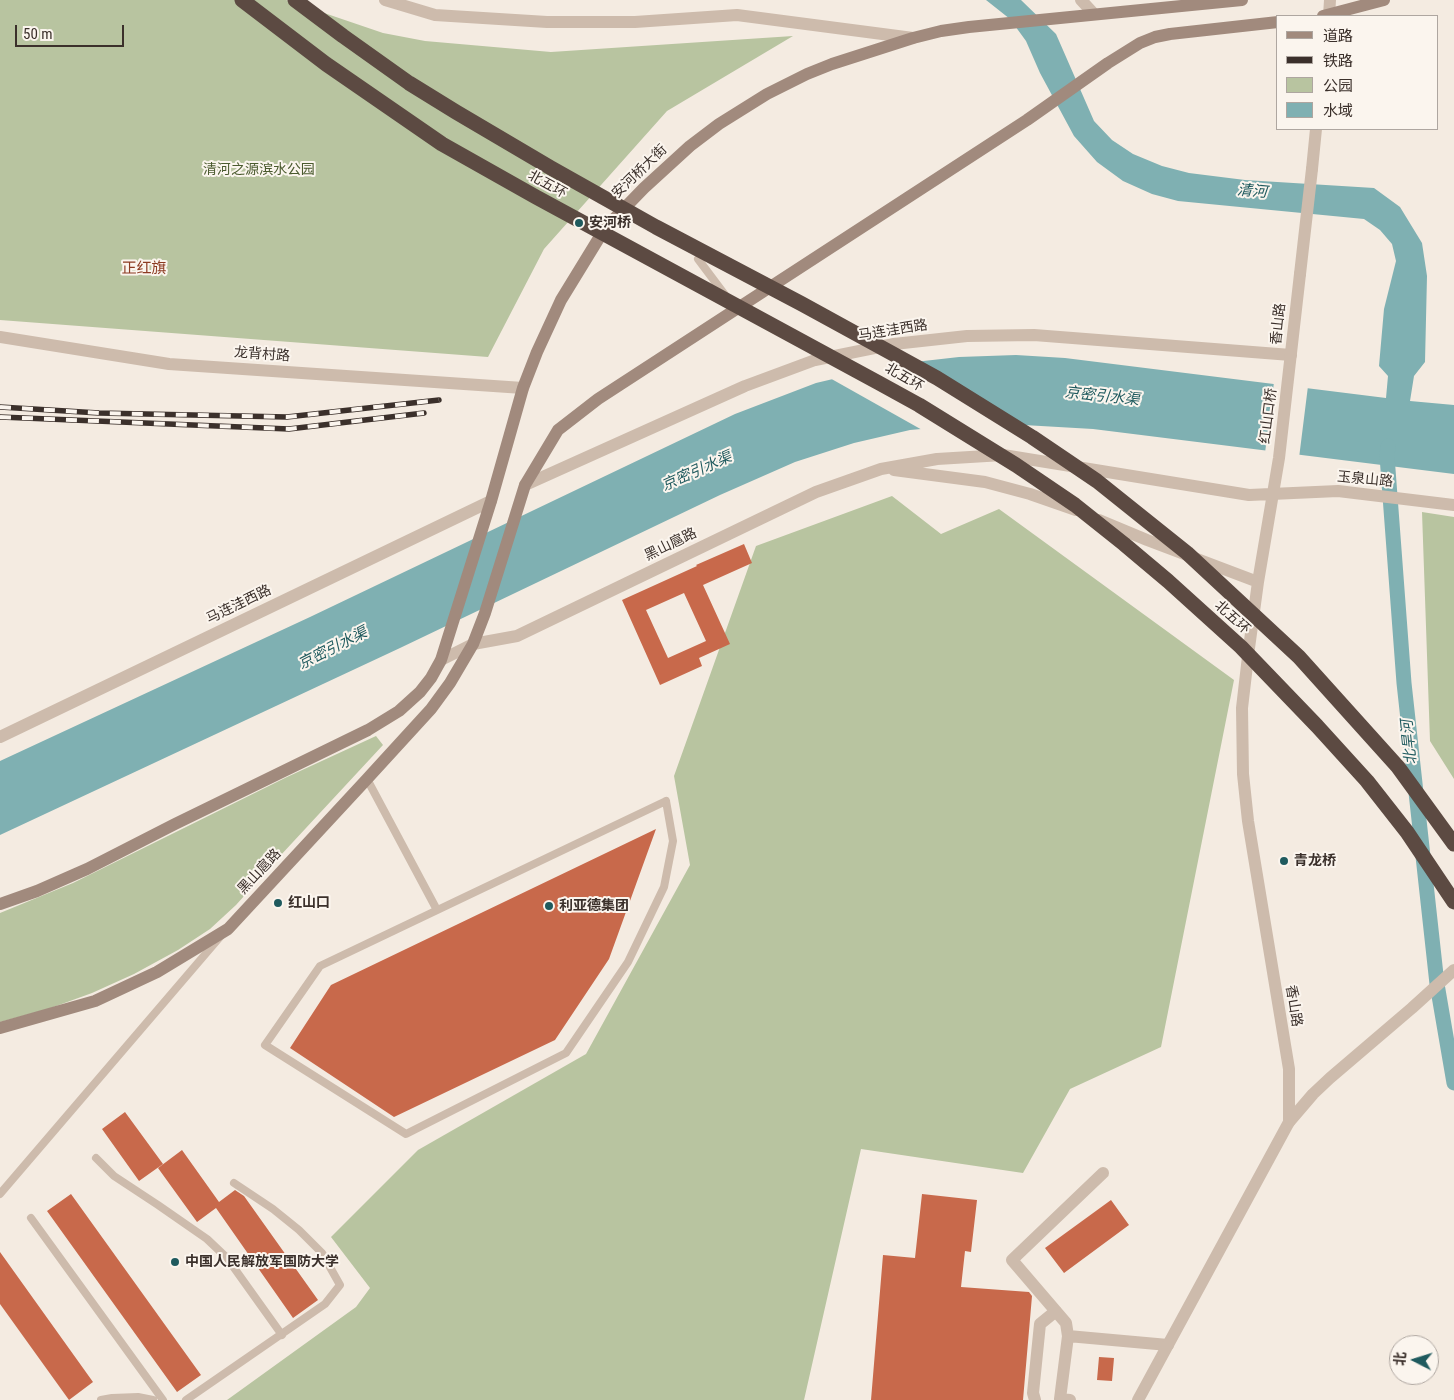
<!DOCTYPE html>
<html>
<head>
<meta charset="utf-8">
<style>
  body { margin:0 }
  #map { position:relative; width:1454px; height:1400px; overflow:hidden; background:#f4ebe1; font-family:"Roboto Condensed","Noto Sans SC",sans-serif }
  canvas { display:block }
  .legend { position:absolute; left:1276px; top:15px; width:162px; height:115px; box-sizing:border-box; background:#fbf5ee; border:1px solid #aea6a0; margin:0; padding:6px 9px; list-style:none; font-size:15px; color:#3b302b }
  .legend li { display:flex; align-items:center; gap:10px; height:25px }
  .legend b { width:25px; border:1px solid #aea6a0 }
  .north { position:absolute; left:1389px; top:1335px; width:50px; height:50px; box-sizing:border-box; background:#fbf5ee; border:1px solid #aea6a0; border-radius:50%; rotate:275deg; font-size:14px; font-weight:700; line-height:20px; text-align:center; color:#3b302b }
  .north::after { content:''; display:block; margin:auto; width:18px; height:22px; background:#1f5a5e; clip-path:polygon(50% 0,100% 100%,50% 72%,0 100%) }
  .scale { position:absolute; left:15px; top:25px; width:109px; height:22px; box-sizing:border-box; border:2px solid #3b302b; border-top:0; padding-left:6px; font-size:15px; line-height:18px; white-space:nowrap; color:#3b302b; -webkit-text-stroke:4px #fbf5ee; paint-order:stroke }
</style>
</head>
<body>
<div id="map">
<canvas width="1454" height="1400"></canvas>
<ul class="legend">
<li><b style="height:6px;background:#a18a7d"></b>道路</li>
<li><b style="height:6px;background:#3b302b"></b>铁路</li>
<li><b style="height:14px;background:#b8c4a0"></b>公园</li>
<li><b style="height:14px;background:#7fb0b2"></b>水域</li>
</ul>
<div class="north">北</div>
<div class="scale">50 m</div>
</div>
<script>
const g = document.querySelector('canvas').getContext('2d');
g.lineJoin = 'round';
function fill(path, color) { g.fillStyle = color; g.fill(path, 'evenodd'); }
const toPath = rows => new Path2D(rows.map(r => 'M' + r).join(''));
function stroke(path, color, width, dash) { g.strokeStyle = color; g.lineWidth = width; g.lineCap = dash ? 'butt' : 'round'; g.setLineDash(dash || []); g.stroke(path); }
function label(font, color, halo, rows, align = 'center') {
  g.font = font + ' "Roboto Condensed","Noto Sans SC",sans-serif'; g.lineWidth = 4; g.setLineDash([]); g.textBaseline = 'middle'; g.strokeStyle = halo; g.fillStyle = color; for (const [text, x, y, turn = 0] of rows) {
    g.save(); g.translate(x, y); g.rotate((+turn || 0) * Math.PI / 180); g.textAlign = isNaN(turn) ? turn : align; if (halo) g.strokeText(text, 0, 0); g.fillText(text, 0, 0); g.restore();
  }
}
fill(toPath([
  [0,0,286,0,383,33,425,41,551,52,793,36,667,111,544,249,488,357,0,320],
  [892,496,941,534,999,509,1234,680,1161,1047,1070,1089,1023,1173,861,1149,804,1400,227,1400,356,1307,370,1288,331,1237,418,1150,586,1054,690,865,674,776,756,546],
  [1422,512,1454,517,1454,779,1430,741],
  [376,736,383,745,280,856,236,905,210,929,178,950,134,974,92,993,48,1009,0,1022,0,913,73,883,287,777]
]), '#b8c4a0');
fill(toPath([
  [986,0,1021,0,1056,34,1094,121,1112,140,1133,154,1162,166,1189,173,1245,180,1374,188,1400,207,1422,243,1427,276,1425,362,1414,376,1410,401,1454,405,1454,474,1093,429,989,423,910,430,854,443,795,462,720,495,400,648,0,835,0,761,310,617,735,414,816,383,897,364,959,357,1016,355,1065,358,1386,398,1388,376,1379,366,1384,309,1396,261,1392,244,1380,230,1364,219,1178,201,1152,194,1123,181,1097,162,1074,136,1040,73,1026,41,1010,19]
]), '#7fb0b2');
fill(toPath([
  [896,362,1029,427,989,425,924,431,828,377],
  [1274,382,1308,386,1299,458,1265,453]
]), '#f4ebe1');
stroke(toPath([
  [1388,446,1387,456,1404,683,1437,984,1454,1083]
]), '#7fb0b2', 15);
fill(toPath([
  [744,544,752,563,703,585,730,644,699,658,702,666,660,685,622,600,697,566,696,565],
  [684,593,706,641,668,658,646,610],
  [656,829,609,959,555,1040,394,1117,290,1048,331,985],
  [125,1112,163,1164,139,1181,102,1129],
  [182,1150,219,1202,235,1190,244,1196,318,1300,293,1318,216,1208,197,1222,158,1168],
  [71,1194,201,1375,177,1392,47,1211],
  [922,1194,977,1200,971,1252,965,1251,961,1287,1029,1292,1032,1296,1023,1400,871,1400,883,1255,915,1258],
  [1111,1200,1129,1225,1064,1273,1045,1248],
  [0,1252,93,1382,69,1400,0,1304],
  [1099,1357,1114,1358,1112,1381,1097,1380]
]), '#c8694b');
stroke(toPath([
  [698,259,725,295],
  [367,779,437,910],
  [666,801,673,841,664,887,628,962,566,1053,406,1134,265,1045,320,966,666,801],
  [96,1158,114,1176,158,1205,207,1239,227,1258,282,1335],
  [0,1194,220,937],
  [31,1218,163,1400],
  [101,1400,112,1398,138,1397,153,1400],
  [186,1400,325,1304,340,1285,322,1253,299,1230,273,1209,234,1183]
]), '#cdbbac', 8);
stroke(toPath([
  [385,0,435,15,547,22,635,22,737,15,913,38],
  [1081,0,1094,14],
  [0,337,169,364,523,388],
  [525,485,745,386,815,360,894,344,967,336,1034,335,1291,355],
  [0,737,491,501],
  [1289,1122,1313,1094,1330,1078,1412,1008,1454,970],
  [1068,1336,1066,1323,1012,1260,1103,1173],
  [1035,1400,1033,1393,1040,1324,1056,1311],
  [1070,1400,1060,1399,1068,1336,1168,1345]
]), '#cdbbac', 12);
stroke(toPath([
  [1329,16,1330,0],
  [1312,169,1316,129],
  [894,470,985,482,1030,494,1076,510],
  [1099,520,1147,540,1258,582],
  [441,660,473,644,517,636,816,492,881,469,937,459,1003,455,1249,495,1338,491,1454,505],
  [1138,1400,1289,1122,1289,1069,1248,821,1243,774,1242,708,1249,648,1258,582,1279,458,1300,274]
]), '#cdbbac', 12);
stroke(toPath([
  [1323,16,1384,0],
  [0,904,37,891,87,869,175,824,368,730,399,711,420,692,431,678,441,660,491,501,523,388,537,352,561,300,599,238,613,220,644,188,690,146,719,124,767,94,807,74,832,64,913,38,941,31,969,27,1242,0],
  [0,1028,95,1001,157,972,228,929,367,779,431,709,450,683,473,644,485,613,525,485,558,430,598,399,1027,120,1108,63,1140,43,1155,37,1170,34,1278,22]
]), '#a18a7d', 12);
const rail = toPath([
  [0,407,99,413,287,417,439,400],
  [0,417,289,429,424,413]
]);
stroke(rail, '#3b302b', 5.5);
stroke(rail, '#fbf5ee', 4, [11]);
stroke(toPath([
  [1300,274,1312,169]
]), '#cdbbac', 12);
stroke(toPath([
  [242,0,326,64,442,144,536,197,879,383,919,405,1016,465,1075,505,1124,544,1168,581,1241,647,1317,726,1367,781,1407,832,1454,902],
  [295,0,343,36,409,83,456,112,551,168,656,227,802,304,937,378,1032,437,1097,481,1187,553,1299,657,1398,767,1454,844]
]), '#5c4a42', 15);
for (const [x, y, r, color] of [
  [579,223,5,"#1f5a5e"],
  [1284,861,5,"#1f5a5e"],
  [278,903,5,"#1f5a5e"],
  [549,906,5,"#1f5a5e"],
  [175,1262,5,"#1f5a5e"]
]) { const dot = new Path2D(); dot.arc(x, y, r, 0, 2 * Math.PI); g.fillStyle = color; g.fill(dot); stroke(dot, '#fbf5ee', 2); }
label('14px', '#4a5a2e', '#fbf5ee', [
  ["清河之源滨水公园",259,170]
]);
label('14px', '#3b302b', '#fbf5ee', [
  ["安河桥大街",640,172,-44],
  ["北五环",547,185,29],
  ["香山路",1279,324,-84],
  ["马连洼西路",893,331,-9],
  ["龙背村路",262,355,4],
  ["北五环",904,378,30],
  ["红山口桥",1269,416,-83],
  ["玉泉山路",1365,480,5],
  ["黑山扈路",671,545,-26],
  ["马连洼西路",239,605,-26],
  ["北五环",1232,618,42],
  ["黑山扈路",260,872,-47],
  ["香山路",1293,1006,81]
]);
label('bold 14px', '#3b302b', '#fbf5ee', [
  ["安河桥",589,223],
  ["青龙桥",1294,861],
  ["红山口",288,903],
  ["利亚德集团",559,906],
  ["中国人民解放军国防大学",185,1262]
], 'left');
label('italic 15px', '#1f5a5e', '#fbf5ee', [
  ["清河",1252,192,5],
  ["京密引水渠",1102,397,6],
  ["京密引水渠",697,472,-24],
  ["京密引水渠",333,649,-27],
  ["北旱河",1410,742,-96]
]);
label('15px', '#8c3b22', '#fbf5ee', [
  ["正红旗",144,269]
]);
</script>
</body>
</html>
